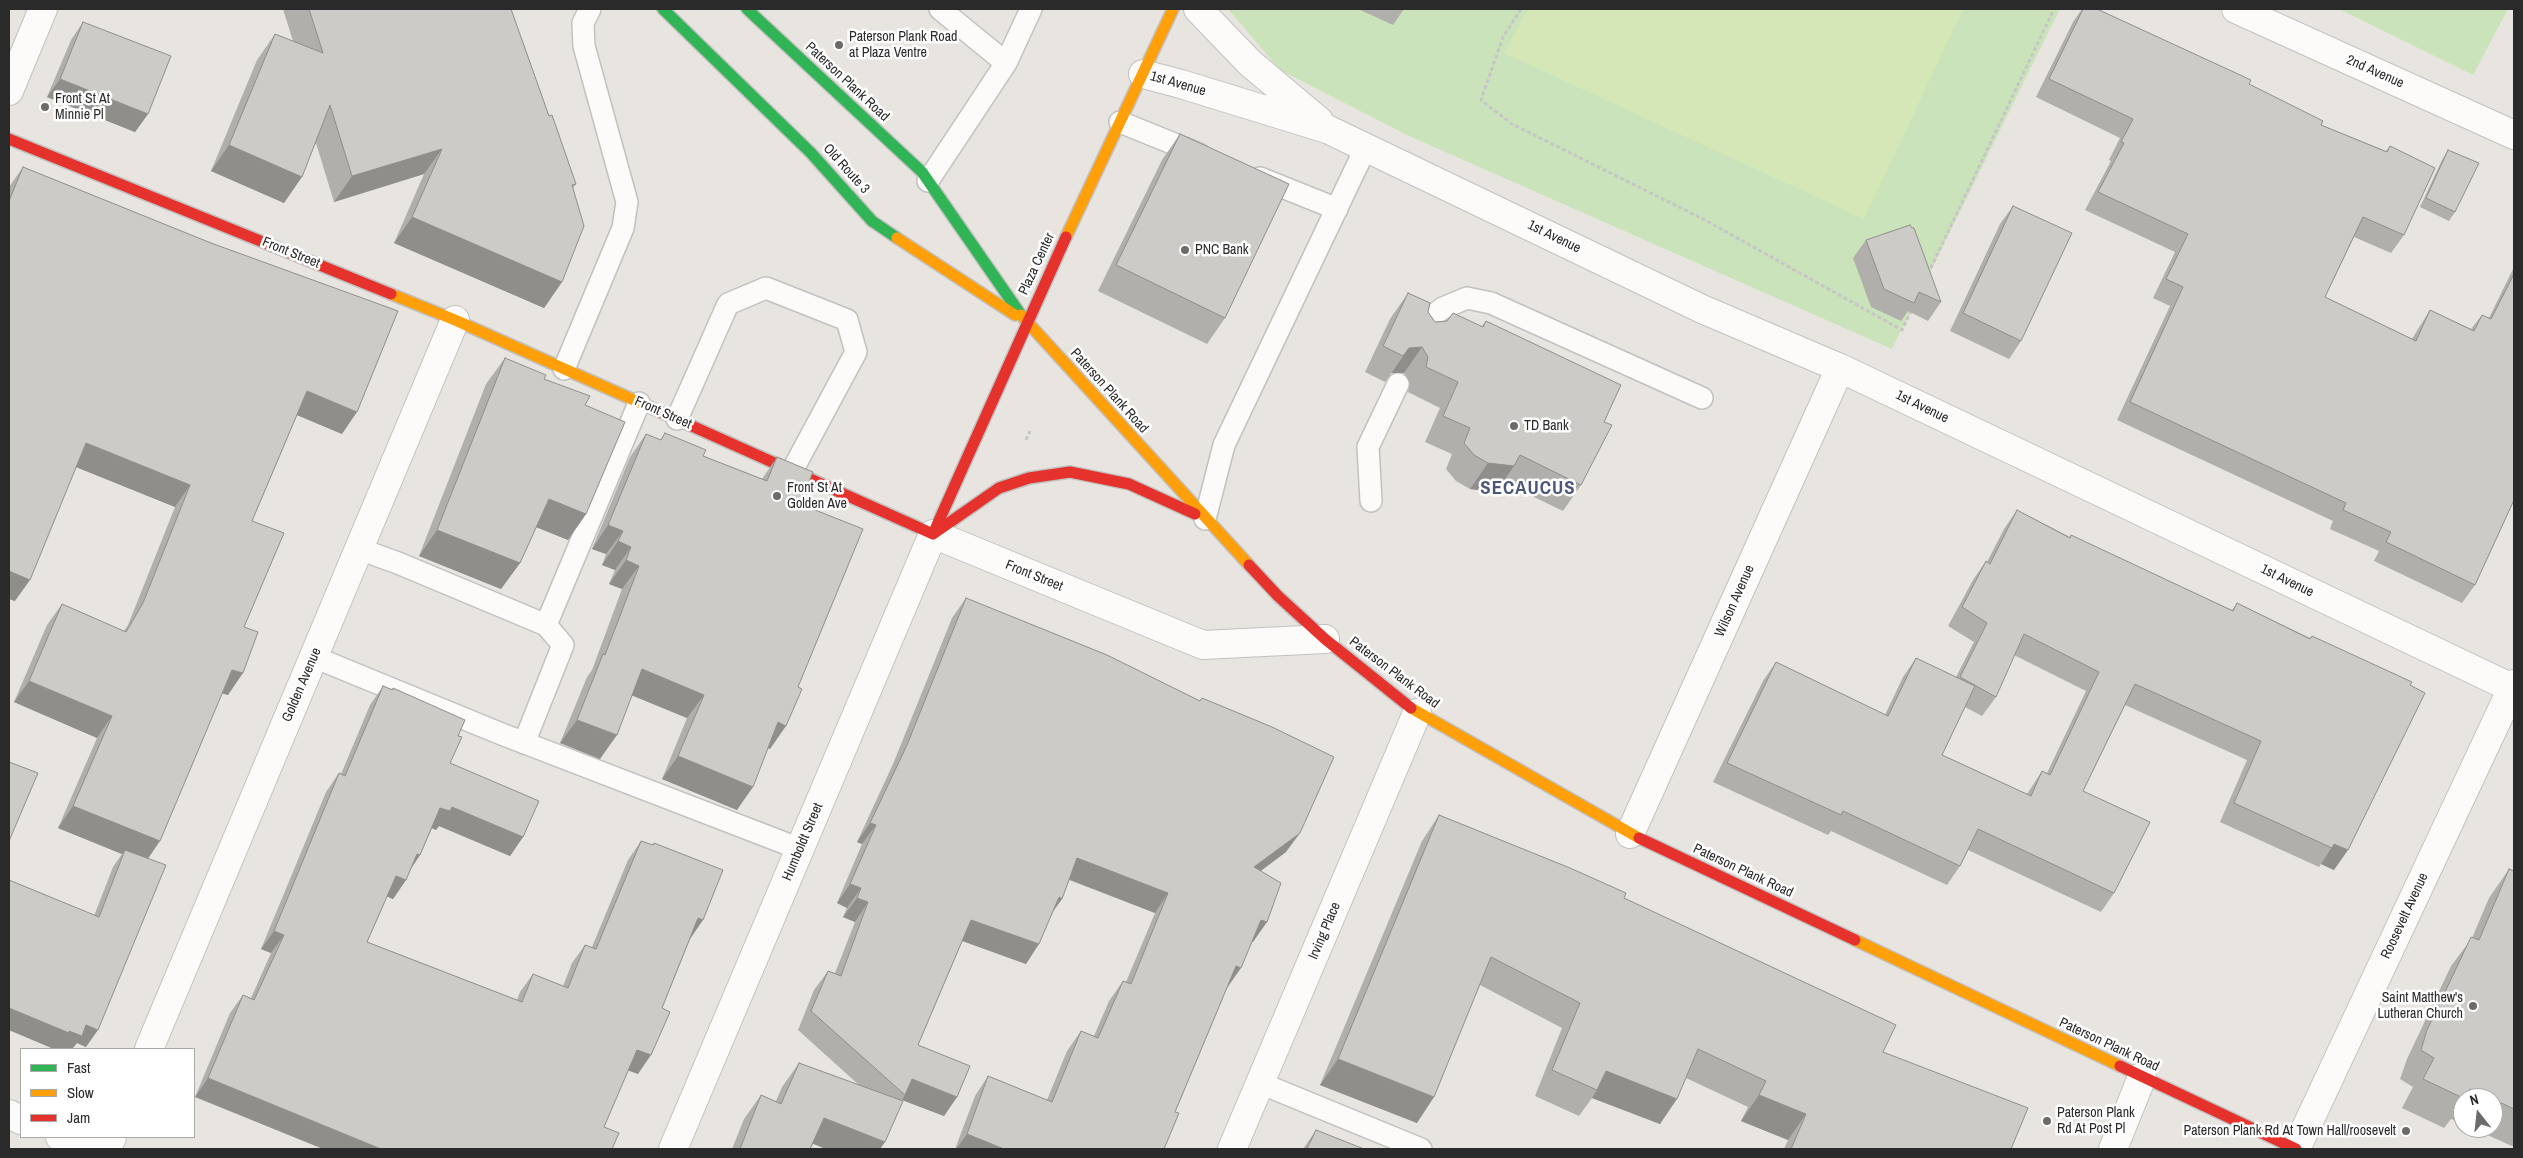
<!DOCTYPE html>
<html>
<head>
<meta charset="utf-8">
<style>
  body { margin:0 }
  #map { position:relative; width:2523px; height:1158px; overflow:hidden; background:#e8e5e0; font-family:"Archivo Narrow",sans-serif }
  canvas { display:block }
  .frame { position:absolute; inset:0; border:10px solid #2a2a2a; pointer-events:none }
  .legend { position:absolute; left:20px; top:1048px; width:175px; height:90px; box-sizing:border-box; background:#fff; border:1px solid #aaa; margin:0; padding:6px 9px; list-style:none; font-size:15px; color:#2a2a2a }
  .legend li { display:flex; align-items:center; gap:10px; height:25px }
  .legend b { width:25px; border:1px solid #aaa }
  .north { position:absolute; left:2453px; top:1088px; width:50px; height:50px; box-sizing:border-box; background:#fff; border:1px solid #aaa; border-radius:50%; rotate:344deg; font-size:14px; font-weight:700; line-height:20px; text-align:center; color:#2a2a2a }
  .north::after { content:''; display:block; margin:auto; width:18px; height:22px; background:#6c6b6a; clip-path:polygon(50% 0,100% 100%,50% 72%,0 100%) }
</style>
</head>
<body>
<div id="map">
<canvas width="2523" height="1158"></canvas>
<div class="frame"></div>
<ul class="legend">
<li><b style="height:6px;background:#30b455"></b>Fast</li>
<li><b style="height:6px;background:#ff9f0a"></b>Slow</li>
<li><b style="height:6px;background:#e5322d"></b>Jam</li>
</ul>
<div class="north">N</div>
</div>
<script>
const g = document.querySelector('canvas').getContext('2d');
g.lineJoin = 'round';
function fill(path, color) { g.fillStyle = color; g.fill(path, 'evenodd'); }
const toPath = rows => new Path2D(rows.map(r => 'M' + r).join(''));
function stroke(path, color, width, dash) { g.strokeStyle = color; g.lineWidth = width; g.lineCap = dash ? 'butt' : 'round'; g.setLineDash(dash || []); g.stroke(path); }
function label(font, color, halo, rows, align = 'center') {
  g.font = font + ' "Archivo Narrow",sans-serif'; g.lineWidth = 5; g.setLineDash([]); g.textBaseline = 'middle'; g.strokeStyle = halo; g.fillStyle = color; for (const [text, x, y, turn = 0] of rows) {
    g.save(); g.translate(x, y); g.rotate((+turn || 0) * Math.PI / 180); g.textAlign = isNaN(turn) ? turn : align; if (halo) g.strokeText(text, 0, 0); g.fillText(text, 0, 0); g.restore();
  }
}
fill(toPath([
  [1228,9,2060,9,1892,349,1409,136,1280,70],
  [2339,9,2508,9,2473,75]
]), '#cbe3ba');
fill(toPath([
  [1528,9,1963,9,1864,219,1504,53]
]), '#d6e7b7');
const lane = toPath([
  [940,9,1006,63],
  [1120,122,1199,154],
  [1260,178,1337,209],
  [928,181,1006,63,1031,9],
  [1422,336,1431,317,1443,308,1467,298,1491,303,1702,398],
  [564,369,623,228,627,202,584,46,583,23,590,9],
  [677,419,728,304,766,288,847,320,856,352,792,471],
  [1371,501,1368,447,1398,384],
  [1205,519,1224,445,1366,147],
  [359,549,398,563,546,625,563,645,524,743],
  [546,625,639,403],
  [314,657,499,733,800,849],
  [1260,1083,1421,1149]
]);
const street = toPath([
  [1198,9,1250,63,1319,121],
  [2236,9,2514,135],
  [1143,74,1181,84,1327,129,1702,309,1840,368,2514,689],
  [9,91,43,9],
  [1630,834,1840,368],
  [149,1049,455,320],
  [9,1114,21,1120],
  [60,1137,88,1149],
  [107,1149,112,1137],
  [673,1149,933,534,1203,645,1325,639],
  [1232,1149,1417,713],
  [2113,1149,2142,1077],
  [2296,1149,2514,684]
]);
const fast = toPath([
  [663,9,811,153,872,221,897,238],
  [747,9,922,172,1021,315]
]);
const slow = toPath([
  [1066,237,1173,9],
  [897,238,1015,315],
  [391,294,455,320,645,405],
  [1021,315,1249,565],
  [1411,708,1639,838],
  [1855,940,2120,1066]
]);
const jam = toPath([
  [9,139,391,294],
  [645,405,933,534],
  [933,534,1066,237],
  [933,534,999,488,1029,478,1070,472,1129,484,1195,514],
  [1249,565,1278,596,1325,639,1411,708],
  [1639,838,1855,940],
  [2120,1066,2296,1149]
]);
stroke(lane, '#c2c1c1', 24);
stroke(street, '#c2c1c1', 30);
stroke(fast, '#c2c1c1', 14);
stroke(slow, '#c2c1c1', 14);
stroke(jam, '#c2c1c1', 14);
stroke(toPath([
  [1521,9,1503,37,1481,100,1512,124,1705,220,1902,330,1912,309],
  [1928,274,2054,9],
  [1026,440,1030,431]
]), '#c6c6c5', 3, [4, 2.5]);
stroke(lane, '#fcfbfa', 21);
stroke(street, '#fcfbfa', 28);
stroke(fast, '#30b455', 11);
stroke(slow, '#ff9f0a', 11);
stroke(jam, '#e5322d', 11);
fill(toPath([
  [283,9,511,9,549,116,576,184,573,188,562,282,544,308,394,243,424,174,334,202,316,143,284,203,211,171,257,60,275,34,293,41],
  [1358,9,1404,9,1393,25],
  [2082,9,2097,9,2249,84,2321,125,2386,151,2390,146,2404,235,2391,253,2354,237,2325,297,2412,339,2418,329,2430,310,2471,329,2482,315,2489,318,2514,267,2514,500,2475,585,2462,603,2374,561,2379,551,2330,529,2333,521,2117,420,2170,306,2153,298,2175,252,2085,210,2111,161,2109,160,2120,138,2036,97,2073,22],
  [83,22,148,114,135,132,47,97,71,40],
  [1180,134,1225,318,1207,344,1098,291,1162,160],
  [2448,150,2455,212,2449,221,2420,207,2442,160],
  [23,167,342,434,297,415,252,521,244,627,228,695,222,693,148,858,86,1047,77,1043,72,1049,54,1049,9,1030,9,880,94,916,113,867,122,854,58,828,97,738,14,702,47,625,62,604,124,631,128,625,175,507,76,467,15,601,9,599,9,187],
  [2013,206,2021,341,2009,359,1950,331,2000,224],
  [1866,240,1941,302,1928,321,1908,311,1901,321,1871,307,1853,258],
  [1408,293,1428,312,1435,322,1482,326,1486,321,1604,422,1581,485,1563,511,1503,482,1496,492,1470,489,1456,481,1446,469,1452,454,1425,442,1440,408,1408,392,1410,383,1404,373,1391,373,1385,382,1365,372,1390,319],
  [505,358,544,379,585,405,586,514,568,540,536,527,520,563,501,589,419,556,486,384],
  [665,433,703,456,762,479,777,457,800,504,770,749,768,748,737,810,662,779,687,718,632,695,600,759,560,743,587,677,592,670,622,589,609,584,615,570,602,565,606,554,592,549,630,457,646,434,660,440],
  [2017,510,2070,537,2232,610,2237,603,2310,638,2312,636,2334,870,2321,864,2319,867,2220,822,2247,760,2125,705,2083,791,2114,893,2101,912,1968,850,1960,866,1947,885,1831,831,1828,835,1713,782,1763,681,1776,662,1885,715,1903,677,1916,658,1956,677,1974,642,1948,626,1973,580,1986,561,1987,562,2004,529],
  [2014,655,2086,691,2047,773,2042,771,2027,794,1942,755,1965,707,1982,716,1996,697],
  [966,598,1200,701,1202,698,1286,852,1261,871,1253,942,1252,941,1227,988,1175,1112,1164,1149,955,1149,975,1096,988,1076,1047,1100,1067,1051,1081,1031,1094,1036,1109,1001,1123,981,1126,982,1155,913,1069,880,1062,899,1054,910,1026,964,962,941,918,1045,957,1097,944,1116,902,1100,885,1142,880,1149,826,1149,813,1144,810,1149,732,1149,744,1119,761,1095,776,1101,782,1087,799,1063,859,1085,798,1030,814,990,828,971,835,973,855,922,843,917,847,908,837,903,862,844,857,842,893,764,952,618],
  [383,686,392,690,393,688,458,736,450,763,523,837,510,856,439,826,436,830,432,828,420,855,411,869,406,880,393,899,387,896,367,942,517,1000,520,992,533,974,563,986,572,963,585,945,592,947,628,860,641,841,653,845,654,843,690,939,662,1008,638,1074,629,1070,195,1097,230,1013,243,995,251,998,271,953,261,949,326,792,339,773,341,774,370,705],
  [1439,815,1624,898,1883,1052,2011,1149,1784,1149,1788,1140,1741,1121,1748,1107,1686,1078,1660,1124,1592,1098,1579,1116,1535,1096,1562,1028,1480,985,1417,1123,1320,1085,1422,841],
  [2509,869,2514,871,2514,1147,2472,1128,2493,1128,2493,1098,2463,1098,2463,1124,2451,1119,2444,1128,2402,1108,2413,1087,2400,1079,2407,1059,2451,966,2472,938,2489,898],
  [1316,1130,1364,1149,1303,1149]
]), '#b0afab');
fill(toPath([
  [60,79,148,114,135,132,47,97],
  [229,145,302,177,284,203,211,171],
  [442,149,424,174,334,202,352,176],
  [412,217,562,282,544,308,394,243],
  [1422,347,1404,373,1391,373,1385,382,1409,348],
  [307,391,357,412,342,434,292,413],
  [86,443,190,485,175,507,71,465],
  [1488,463,1514,466,1496,492,1470,489],
  [549,499,586,514,568,540,531,525],
  [608,525,623,531,606,554,592,549],
  [437,530,520,563,501,589,419,556],
  [618,541,631,547,615,570,602,565],
  [626,560,639,566,622,589,609,584],
  [9,571,30,580,15,601,9,599],
  [642,669,704,695,687,718,626,693],
  [232,670,243,673,228,695,217,692],
  [29,681,112,716,97,738,14,702],
  [577,720,617,735,600,759,560,743],
  [778,722,786,726,770,749,762,745],
  [678,756,753,787,737,810,662,779],
  [73,806,160,841,145,863,125,850,122,854,58,828],
  [452,807,523,837,510,856,439,826,436,830,427,826,440,808],
  [870,823,876,825,862,844,857,842],
  [1300,833,1286,852,1240,886,1254,867],
  [2334,844,2348,850,2334,870,2321,864],
  [417,854,420,855,407,874],
  [1077,858,1168,893,1155,913,1063,877],
  [396,876,406,880,393,899,383,895],
  [850,884,861,888,847,908,837,903],
  [1059,897,1062,899,1048,918],
  [857,898,868,902,855,922,843,917],
  [698,918,703,920,690,939,685,937],
  [971,920,1039,944,1026,964,957,939],
  [1261,920,1267,922,1253,942,1247,939],
  [274,931,284,935,271,953,261,949],
  [1236,966,1241,968,1227,988],
  [9,1008,69,1031,86,1025,98,1030,86,1047,77,1043,72,1049,54,1049,9,1030],
  [637,1050,651,1055,638,1074,624,1069],
  [1338,1059,1434,1097,1417,1123,1320,1085],
  [1606,1071,1677,1099,1660,1124,1592,1098,1597,1090],
  [208,1078,381,1149,323,1149,195,1097],
  [912,1079,957,1097,944,1116,902,1100,905,1095],
  [1759,1095,1806,1114,1788,1140,1741,1121],
  [824,1118,885,1142,880,1149,826,1149,807,1141],
  [967,1134,1004,1149,956,1149]
]), '#908e8b');
const building = toPath([
  [309,9,511,9,549,116,552,115,576,184,572,185,584,226,562,282,412,217,442,149,352,176,330,105,302,177,229,145,275,34,323,53,309,9],
  [2083,9,2097,9,2251,80,2249,84,2323,121,2321,125,2387,152,2390,146,2435,168,2404,235,2363,217,2325,297,2416,341,2430,310,2474,331,2482,315,2491,319,2514,274,2514,500,2475,585,2386,542,2391,532,2343,510,2346,503,2130,402,2183,287,2166,279,2188,234,2098,192,2124,143,2121,142,2133,119,2049,79,2083,9],
  [83,22,171,56,148,114,60,79,83,22],
  [1180,134,1289,184,1225,318,1116,265,1180,134],
  [2448,150,2479,163,2455,212,2426,198,2448,150],
  [23,167,211,243,398,311,357,412,307,391,252,521,284,533,244,627,258,632,243,673,232,670,160,841,73,806,112,716,29,681,62,604,126,632,143,603,190,485,86,443,30,580,9,571,9,201,23,167],
  [2013,206,2072,233,2021,341,1963,313,2013,206],
  [1910,225,1912,228,1914,228,1941,302,1919,292,1914,303,1884,289,1866,240,1910,225],
  [1408,293,1430,303,1428,312,1435,322,1447,321,1453,313,1483,327,1486,321,1621,385,1604,422,1612,425,1581,485,1520,455,1514,466,1488,463,1474,455,1464,443,1470,428,1443,416,1458,382,1426,367,1428,357,1422,347,1409,348,1403,356,1383,346,1408,293],
  [505,358,546,375,544,379,590,396,585,405,625,422,586,514,549,499,520,563,437,530,505,358],
  [665,433,706,450,703,456,767,481,777,457,813,472,800,504,863,529,798,687,802,689,786,726,778,722,753,787,678,756,704,695,642,669,617,735,577,720,603,654,605,655,639,566,626,560,631,547,618,541,623,531,608,525,646,434,661,440,665,433],
  [2017,510,2070,538,2071,535,2233,611,2237,603,2310,639,2312,636,2412,682,2410,685,2425,693,2348,850,2334,844,2332,848,2234,803,2261,741,2135,684,2083,791,2150,822,2114,893,1978,829,1960,866,1843,811,1841,815,1727,763,1776,662,1888,716,1916,658,1975,686,1942,755,2031,796,2042,771,2050,775,2099,672,2024,634,1996,697,1960,677,1987,623,1962,607,1986,561,1990,564,2017,510],
  [966,598,1107,655,1200,701,1202,698,1272,727,1334,757,1300,833,1254,867,1281,883,1267,922,1261,920,1241,968,1236,966,1175,1112,1179,1113,1164,1149,1004,1149,967,1134,988,1076,1052,1102,1081,1031,1098,1038,1123,981,1131,984,1168,893,1077,858,1062,899,1059,897,1039,944,971,920,918,1045,970,1066,957,1097,912,1079,905,1095,811,1011,828,971,841,976,868,902,857,898,861,888,850,884,876,825,870,823,907,745,966,598],
  [383,686,393,690,393,688,465,720,458,736,462,737,450,763,539,801,523,837,452,807,450,811,440,808,420,855,417,854,406,880,396,876,367,942,522,1002,533,974,568,988,585,945,596,949,641,841,653,845,654,843,723,870,703,920,698,918,662,1008,670,1012,651,1055,637,1050,604,1127,619,1133,612,1149,381,1149,208,1078,243,995,254,1000,284,935,274,931,339,773,345,776,383,686],
  [9,762,38,773,9,841,9,762],
  [1439,815,1570,868,1626,893,1624,898,1896,1025,1883,1052,2028,1108,2011,1149,1791,1149,1806,1114,1759,1095,1766,1081,1698,1049,1677,1099,1606,1071,1597,1090,1552,1070,1580,1003,1491,957,1434,1097,1338,1059,1439,815],
  [125,850,166,865,98,1030,86,1025,82,1036,69,1031,69,1033,9,1008,9,880,99,917,125,850],
  [2509,869,2514,871,2514,1109,2493,1099,2493,1098,2490,1098,2470,1089,2465,1098,2463,1098,2423,1079,2434,1058,2421,1050,2427,1030,2471,937,2479,940,2509,869],
  [799,1063,903,1101,885,1142,824,1118,810,1149,740,1149,761,1095,781,1104,799,1063],
  [1316,1130,1364,1149,1307,1149,1316,1130]
]);
fill(building, '#cdcbc7');
stroke(building, '#908e8b', 1);
for (const [x, y, r, color] of [
  [839,45,5,"#6c6b6a"],
  [45,107,5,"#6c6b6a"],
  [1185,250,5,"#6c6b6a"],
  [1514,426,5,"#6c6b6a"],
  [777,496,5,"#6c6b6a"],
  [2473,1006,5,"#6c6b6a"],
  [2047,1121,5,"#6c6b6a"],
  [2406,1131,5,"#6c6b6a"]
]) { const dot = new Path2D(); dot.arc(x, y, r, 0, 2 * Math.PI); g.fillStyle = color; g.fill(dot); stroke(dot, '#fff', 2); }
label('14px', '#2a2a2a', '#fff', [
  ["Paterson Plank Road",849,37],
  ["at Plaza Ventre",849,53],
  ["Front St At",55,99],
  ["Minnie Pl",55,115],
  ["PNC Bank",1195,250],
  ["TD Bank",1524,426],
  ["Front St At",787,488],
  ["Golden Ave",787,504],
  ["Saint Matthew's",2463,998,"right"],
  ["Lutheran Church",2463,1014,"right"],
  ["Paterson Plank",2057,1113],
  ["Rd At Post Pl",2057,1129],
  ["Paterson Plank Rd At Town Hall/roosevelt",2396,1131,"right"]
], 'left');
label('14px', '#2a2a2a', '#fff', [
  ["2nd Avenue",2375,72,24],
  ["Paterson Plank Road",847,82,43],
  ["1st Avenue",1178,84,16],
  ["Old Route 3",846,169,48],
  ["1st Avenue",1554,237,26],
  ["Front Street",291,253,22],
  ["Plaza Center",1037,264,-65],
  ["Paterson Plank Road",1109,391,48],
  ["1st Avenue",1922,407,26],
  ["Front Street",663,413,24],
  ["Front Street",1034,576,22],
  ["1st Avenue",2287,581,26],
  ["Wilson Avenue",1735,601,-66],
  ["Paterson Plank Road",1394,673,37],
  ["Golden Avenue",302,685,-67],
  ["Humboldt Street",803,842,-67],
  ["Paterson Plank Road",1743,871,25],
  ["Roosevelt Avenue",2405,916,-65],
  ["Irving Place",1325,931,-67],
  ["Paterson Plank Road",2109,1045,25]
]);
g.letterSpacing = '1px';
label('bold 19px', '#4c557a', '#fff', [
  ["SECAUCUS",1528,489]
]);
g.letterSpacing = '0px';
</script>
</body>
</html>
